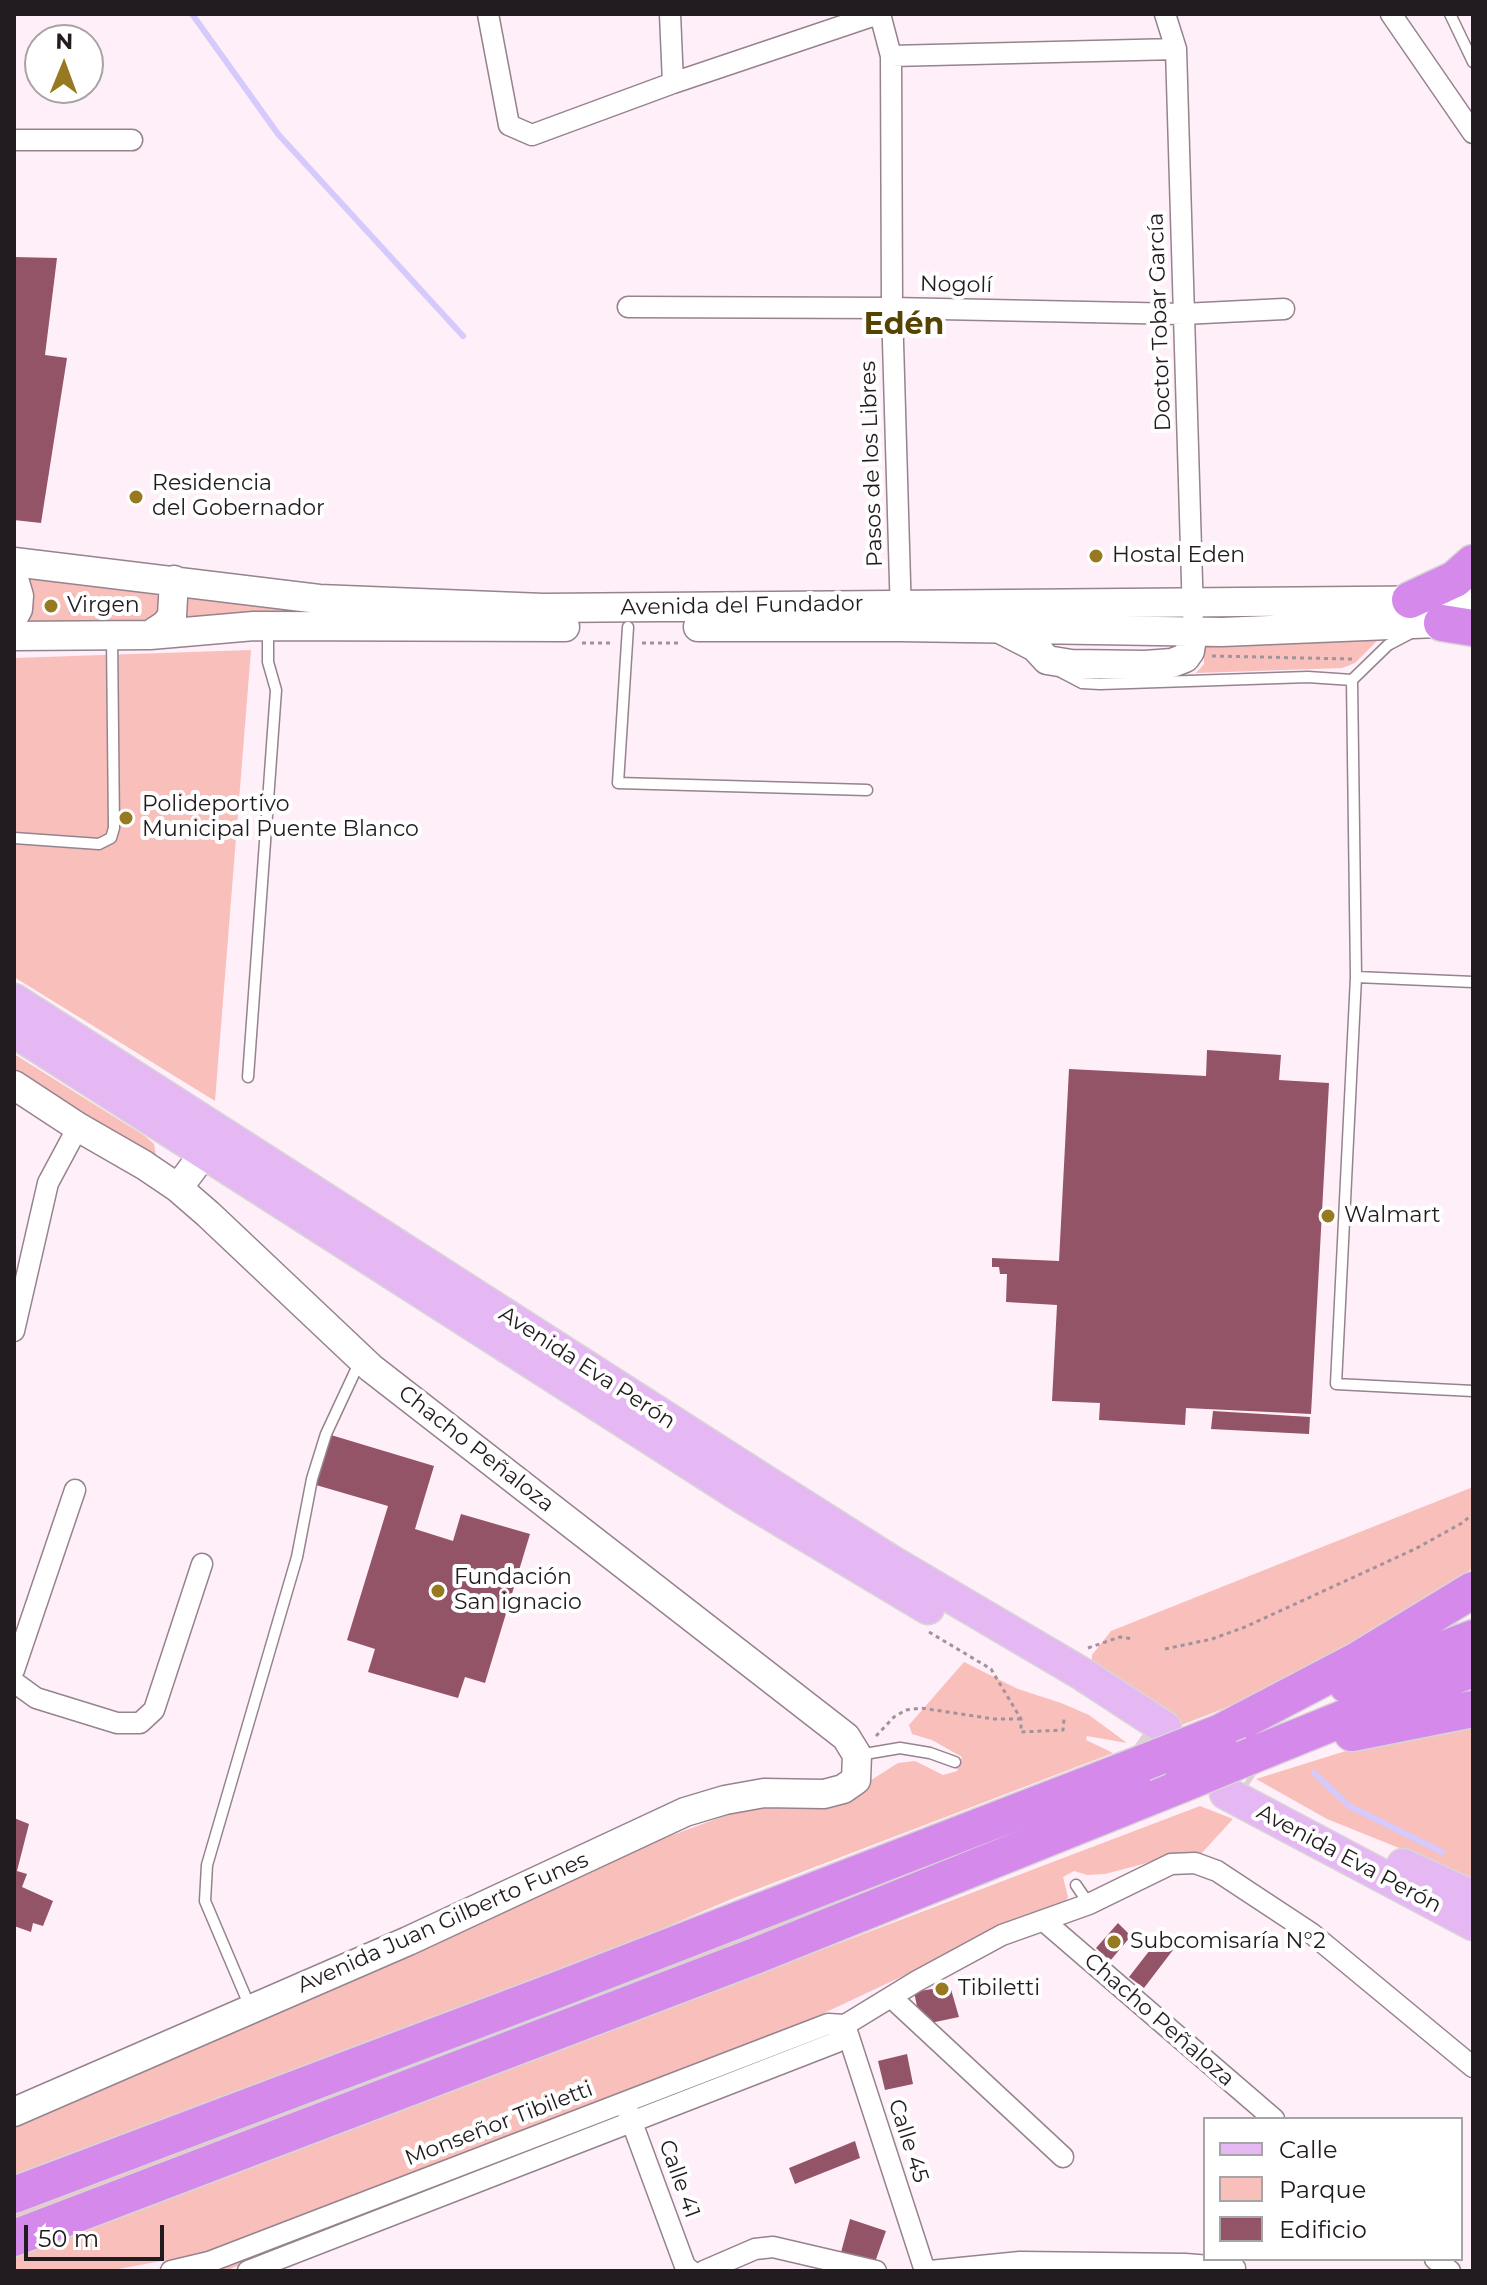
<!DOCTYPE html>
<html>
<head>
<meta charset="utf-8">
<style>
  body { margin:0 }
  #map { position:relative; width:1487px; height:2285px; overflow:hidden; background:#ffeff9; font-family:Montserrat,sans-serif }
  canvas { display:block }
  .frame { position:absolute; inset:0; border:16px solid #221b1f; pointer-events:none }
  .legend { position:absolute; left:1203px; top:2117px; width:260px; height:144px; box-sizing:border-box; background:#fff; border:2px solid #a7a4a5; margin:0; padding:10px 14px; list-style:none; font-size:24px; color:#221b1f }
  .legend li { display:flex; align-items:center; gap:16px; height:40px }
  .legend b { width:40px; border:2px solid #a7a4a5 }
  .north { position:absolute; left:24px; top:24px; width:80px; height:80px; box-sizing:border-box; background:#fff; border:2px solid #a7a4a5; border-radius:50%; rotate:1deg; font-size:22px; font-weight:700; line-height:32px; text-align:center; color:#221b1f }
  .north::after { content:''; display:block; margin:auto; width:28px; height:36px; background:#967920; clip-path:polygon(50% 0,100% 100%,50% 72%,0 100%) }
  .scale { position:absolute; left:24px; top:2225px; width:140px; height:36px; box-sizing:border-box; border:4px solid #221b1f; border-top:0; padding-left:10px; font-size:24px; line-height:28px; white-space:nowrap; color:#221b1f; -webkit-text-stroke:6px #fff; paint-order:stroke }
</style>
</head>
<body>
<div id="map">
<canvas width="1487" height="2285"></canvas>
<div class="frame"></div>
<ul class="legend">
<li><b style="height:10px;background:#e6b8f3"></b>Calle</li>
<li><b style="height:22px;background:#f8bfbb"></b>Parque</li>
<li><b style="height:22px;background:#945467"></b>Edificio</li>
</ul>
<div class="north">N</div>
<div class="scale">50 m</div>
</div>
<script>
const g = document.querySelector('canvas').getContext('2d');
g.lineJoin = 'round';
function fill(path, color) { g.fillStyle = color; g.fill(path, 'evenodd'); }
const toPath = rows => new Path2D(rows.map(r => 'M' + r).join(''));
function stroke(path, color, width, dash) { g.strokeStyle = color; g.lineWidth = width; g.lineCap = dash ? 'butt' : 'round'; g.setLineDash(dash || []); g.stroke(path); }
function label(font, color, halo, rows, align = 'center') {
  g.font = font + ' Montserrat,sans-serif'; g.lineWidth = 8; g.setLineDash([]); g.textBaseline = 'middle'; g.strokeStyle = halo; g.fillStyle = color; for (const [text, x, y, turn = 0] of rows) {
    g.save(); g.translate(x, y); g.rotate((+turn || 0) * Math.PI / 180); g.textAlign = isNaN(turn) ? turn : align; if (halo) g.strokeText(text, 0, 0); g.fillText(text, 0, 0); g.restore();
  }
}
fill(toPath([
  [17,573,153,592,161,599,164,611,148,626,17,626],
  [180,593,303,611,178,623],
  [1378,640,1355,663,1342,668,1196,673,1204,664,1204,644],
  [251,650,215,1101,14,977,14,658],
  [14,1054,145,1136,154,1144,156,1155,152,1158,14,1076],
  [1473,1487,1473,1568,1410,1612,1251,1698,1179,1726,1158,1710,1145,1695,1092,1664,1092,1655,1111,1631],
  [964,1662,1018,1689,1061,1703,1089,1715,1127,1743,1087,1736,1086,1740,1113,1753,734,1898,582,1963,499,1992,14,2175,14,2121,627,1852,743,1809,838,1801,898,1763,915,1761,943,1775,957,1771,962,1757,932,1740,912,1734,909,1725],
  [1473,1720,1473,1882,1409,1852,1327,1819,1256,1779,1365,1745],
  [1200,1806,1233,1819,1200,1855,1166,1858,1105,1874,1087,1875,1074,1871,1063,1877,1068,1897,1064,1907,918,1969,807,2021,206,2253,107,2271,14,2271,14,2257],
  [920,1869,925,1880,14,2227,14,2206,578,1994,747,1936],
  [613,2115,614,2119,225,2271,219,2268]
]), '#f8bfbb');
stroke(toPath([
  [192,14,278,134,463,336],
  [1314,1773,1349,1806,1442,1852]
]), '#d6c9fc', 6);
fill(toPath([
  [14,257,57,258,45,355,67,358,41,523,14,520],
  [1207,1050,1281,1055,1279,1080,1329,1083,1311,1414,1186,1408,1185,1425,1099,1420,1100,1403,1052,1401,1057,1305,1006,1302,1007,1274,1000,1274,999,1267,992,1267,992,1258,1059,1261,1069,1069,1206,1076],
  [1213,1411,1310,1417,1309,1434,1211,1429],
  [331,1435,434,1466,415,1529,453,1541,461,1514,530,1534,485,1683,465,1677,458,1698,368,1672,375,1649,347,1640,388,1506,316,1485],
  [14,1818,29,1824,17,1871,27,1874,22,1887,53,1901,43,1926,33,1923,31,1932,14,1926],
  [1118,1923,1131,1936,1110,1961,1096,1948],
  [1160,1937,1173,1950,1144,1988,1129,1977],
  [950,1986,959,2017,921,2025,914,1992],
  [907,2054,913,2084,885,2090,878,2061],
  [855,2141,860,2158,795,2184,789,2168],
  [850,2219,886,2231,874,2265,840,2256]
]), '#945467');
stroke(toPath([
  [1142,1735,1185,1765],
  [1205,1755,1249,1785]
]), '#decfd8', 32, [32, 16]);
const lane = toPath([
  [1450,14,1473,62],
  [628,627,618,783,867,790],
  [1061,672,1082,683,1100,684,1308,677,1352,680,1388,645,1409,634],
  [1352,680,1356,977,1336,1384,1473,1391],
  [14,838,99,844,111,838,114,828,112,637],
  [1356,977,1473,982],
  [248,1077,276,690,268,662,268,629],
  [859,1755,900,1748,930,1753,955,1762],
  [1076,1885,1089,1904],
  [250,2007,205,1901,207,1865,297,1557,312,1479,326,1434,360,1361]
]);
const street = toPath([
  [488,14,509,125,532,135,673,83,878,14],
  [670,14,673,83],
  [880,14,891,56,892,308,901,616],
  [1165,14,1176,49,1193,615],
  [1391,14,1473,133],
  [891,56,1176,49],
  [14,140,132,140],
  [628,307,892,308,1183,314,1284,309],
  [14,1331,48,1183,78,1127],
  [14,1670,75,1490],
  [14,1682,36,1698,117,1723,140,1723,154,1710,202,1564],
  [1044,1921,1274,2119],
  [892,1998,1063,2157],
  [845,2025,925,2271],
  [627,2109,685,2266,691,2271],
  [1435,2259,1450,2271],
  [171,2271,209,2262,828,2024,845,2025],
  [248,2271,837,2042,845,2025,917,1981,1002,1935,1089,1904,1171,1864,1195,1863,1217,1871,1311,1933,1473,2067],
  [704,2271,755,2249,773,2247,876,2271],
  [930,2271,1020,2262,1185,2264,1235,2268]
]);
const secondary = toPath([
  [14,562,319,599,543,608,1473,600],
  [14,579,19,596,18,609,14,616],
  [698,627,900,627,1222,632,1461,622],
  [1002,630,1035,647,1047,660,1071,664,1145,665,1172,663,1185,658,1190,651,1193,631],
  [150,635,165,625,172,616,174,580],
  [14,636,150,635,254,626,565,627],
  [14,1085,78,1127,144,1165,178,1188,208,1214,371,1368,846,1737,857,1755,856,1780,843,1789,824,1794,764,1793,725,1800,685,1812,408,1941,14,2112],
  [178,1188,205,1152]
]);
const primary = toPath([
  [14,1000,761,1479,892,1562,1084,1675,1165,1728],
  [14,1031,744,1498,928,1608],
  [1226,1793,1473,1924],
  [1403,1865,1473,1897]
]);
const highway = toPath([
  [1410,600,1455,579,1473,563],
  [1442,623,1473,628],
  [1347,1685,1473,1638],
  [1221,1732,1358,1660,1473,1590],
  [1352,1733,1473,1709],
  [1253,1755,1384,1702,1473,1669],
  [14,2195,557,1990,1143,1763],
  [14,2238,755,1956,1180,1785]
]);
stroke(lane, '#95838e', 13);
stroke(street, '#95838e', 23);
stroke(secondary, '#95838e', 31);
stroke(primary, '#d7d6d7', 35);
stroke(highway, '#d7d6d7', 39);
stroke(toPath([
  [71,614,72,593],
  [582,643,614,643],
  [642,643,682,643],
  [1212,656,1352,659],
  [929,1632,991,1669,1021,1719,1021,1732,1063,1730,1064,1719],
  [1088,1648,1120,1637,1134,1639],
  [1165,1649,1212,1639,1245,1627,1415,1549,1462,1523,1473,1514],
  [876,1736,894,1717,906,1710,921,1708,994,1719,1021,1719]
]), '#a0939b', 3, [4, 4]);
stroke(lane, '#fff', 10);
stroke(street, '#fff', 20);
stroke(secondary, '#fff', 28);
stroke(primary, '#e6b8f3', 32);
stroke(highway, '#d589eb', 36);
const highwayBridge = toPath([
  [1143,1763,1221,1732],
  [1180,1785,1253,1755]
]);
stroke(highwayBridge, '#d7d6d7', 39, []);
stroke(highwayBridge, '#d589eb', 36);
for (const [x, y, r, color] of [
  [136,497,8,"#967920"],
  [1096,556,8,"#967920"],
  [51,606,8,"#967920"],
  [126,818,8,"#967920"],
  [1328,1216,8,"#967920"],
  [438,1591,8,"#967920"],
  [1114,1942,8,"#967920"],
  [942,1989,8,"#967920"]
]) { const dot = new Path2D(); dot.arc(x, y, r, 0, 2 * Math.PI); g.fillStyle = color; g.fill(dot); stroke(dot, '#fff', 3); }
label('22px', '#221b1f', '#fff', [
  ["Nogolí",956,285,1],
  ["Doctor Tobar García",1160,322,-92],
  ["Pasos de los Libres",872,464,-92],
  ["Avenida del Fundador",742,606,-1],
  ["Avenida Eva Perón",587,1368,33],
  ["Chacho Peñaloza",476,1449,38],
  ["Avenida Eva Perón",1349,1859,28],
  ["Avenida Juan Gilberto Funes",443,1923,-24],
  ["Chacho Peñaloza",1159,2020,41],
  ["Monseñor Tibiletti",499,2124,-21],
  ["Calle 45",908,2141,72],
  ["Calle 41",679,2179,70]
]);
label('22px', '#221b1f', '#fff', [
  ["Residencia",152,484],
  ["del Gobernador",152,509],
  ["Hostal Eden",1112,556],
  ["Virgen",67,606],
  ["Polideportivo",142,805],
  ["Municipal Puente Blanco",142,830],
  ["Walmart",1344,1216],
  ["Fundación",454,1578],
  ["San ignacio",454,1603],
  ["Subcomisaría N°2",1130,1942],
  ["Tibiletti",958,1989]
], 'left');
label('bold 30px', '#564300', '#fff', [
  ["Edén",904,325]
]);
</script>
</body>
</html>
